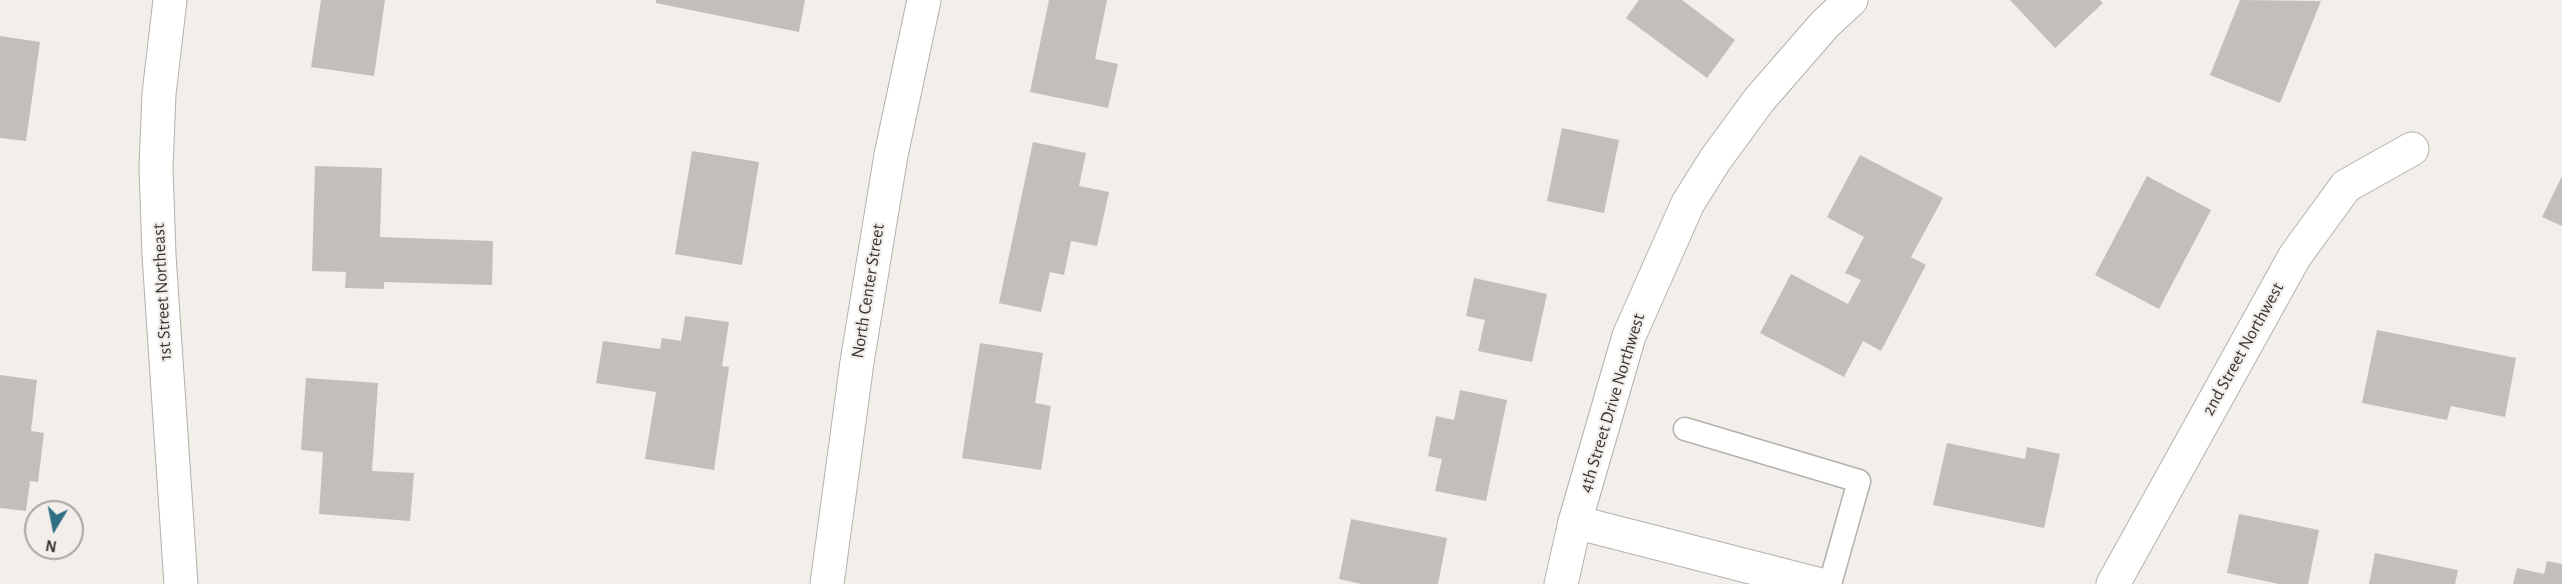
<!DOCTYPE html>
<html>
<head>
<meta charset="utf-8">
<style>
  body { margin:0 }
  #map { position:relative; width:2562px; height:584px; overflow:hidden; background:#f2eeea; font-family:"Alegreya Sans",sans-serif }
  canvas { display:block }
  .north { position:absolute; left:24px; top:500px; width:60px; height:60px; box-sizing:border-box; background:#f2eeea; border:2px solid #a8a5a2; border-radius:50%; rotate:190deg; font-size:16px; font-weight:700; line-height:24px; text-align:center; color:#393736 }
  .north::after { content:''; display:block; margin:auto; width:21px; height:27px; background:#306f84; clip-path:polygon(50% 0,100% 100%,50% 72%,0 100%) }
</style>
</head>
<body>
<div id="map">
<canvas width="2562" height="584"></canvas>
<div class="north">N</div>
</div>
<script>
const g = document.querySelector('canvas').getContext('2d');
g.lineJoin = 'round';
function fill(path, color) { g.fillStyle = color; g.fill(path, 'evenodd'); }
const toPath = rows => new Path2D(rows.map(r => 'M' + r).join(''));
function stroke(path, color, width, dash) { g.strokeStyle = color; g.lineWidth = width; g.lineCap = dash ? 'butt' : 'round'; g.setLineDash(dash || []); g.stroke(path); }
function label(font, color, halo, rows, align = 'center') {
  g.font = font + ' "Alegreya Sans",sans-serif'; g.lineWidth = 4.5; g.setLineDash([]); g.textBaseline = 'middle'; g.strokeStyle = halo; g.fillStyle = color; for (const [text, x, y, turn = 0] of rows) {
    g.save(); g.translate(x, y); g.rotate((+turn || 0) * Math.PI / 180); g.textAlign = isNaN(turn) ? turn : align; if (halo) g.strokeText(text, 0, 0); g.fillText(text, 0, 0); g.restore();
  }
}
fill(toPath([
  [321,0,385,0,374,76,311,67],
  [656,0,805,0,799,32,656,3],
  [1049,0,1107,0,1095,59,1118,64,1108,108,1030,92],
  [1639,0,1682,0,1735,40,1707,78,1626,18],
  [2010,0,2100,0,2103,3,2055,48],
  [2240,0,2321,1,2280,103,2210,75],
  [0,36,40,42,26,141,0,138],
  [1562,128,1619,140,1604,213,1547,201],
  [1033,142,1086,153,1079,186,1109,192,1097,246,1071,241,1064,275,1050,272,1041,312,999,303],
  [692,151,759,162,742,265,675,254],
  [1860,155,1943,198,1911,257,1926,265,1881,351,1863,341,1844,377,1760,333,1791,274,1848,304,1861,280,1845,273,1864,237,1827,217],
  [315,166,382,168,380,237,493,241,492,285,384,282,384,289,345,288,346,272,312,271],
  [2147,176,2211,210,2159,309,2095,275],
  [2562,176,2562,226,2542,217],
  [1474,278,1547,294,1532,362,1478,351,1485,320,1466,316],
  [685,316,729,322,722,366,729,367,714,470,645,459,656,392,596,383,603,341,660,349,662,338,681,341],
  [2377,330,2516,358,2505,417,2451,406,2447,420,2362,403],
  [980,343,1043,353,1035,403,1051,406,1041,470,962,458],
  [0,375,37,380,31,431,44,433,38,482,30,481,26,511,0,508],
  [306,378,378,383,372,471,414,473,410,521,319,514,323,452,301,450],
  [1460,390,1507,400,1486,501,1435,491,1442,459,1428,456,1436,416,1454,420],
  [1947,443,2025,459,2027,447,2060,454,2044,528,1933,505],
  [2239,514,2319,530,2308,584,2279,584,2227,573],
  [1351,519,1447,538,1438,584,1361,584,1339,579],
  [2375,553,2458,570,2455,584,2369,584],
  [2547,561,2562,564,2562,584,2513,584,2517,568,2544,574]
]), '#c2bfbb');
const service = toPath([
  [1685,429,1859,481,1830,584]
]);
const minor = toPath([
  [170,0,159,94,156,168,159,255,181,584],
  [1575,522,1817,584],
  [827,584,857,362,891,155,924,0],
  [2113,584,2295,256,2346,186,2412,149]
]);
const secondary = toPath([
  [1561,584,1575,522,1629,336,1688,203,1715,160,1759,100,1825,24,1851,0]
]);
stroke(service, '#b4b1ac', 25);
stroke(minor, '#b4b1ac', 35);
stroke(secondary, '#b4b1ac', 35);
stroke(service, '#fff', 22);
stroke(minor, '#fff', 33);
stroke(secondary, '#fff', 33);
label('18px', '#393736', '#f2eeea', [
  ["North Center Street",868,291,-81],
  ["1st Street Northeast",162,292,-93],
  ["2nd Street Northwest",2243,349,-61],
  ["4th Street Drive Northwest",1612,403,-73]
]);
</script>
</body>
</html>
